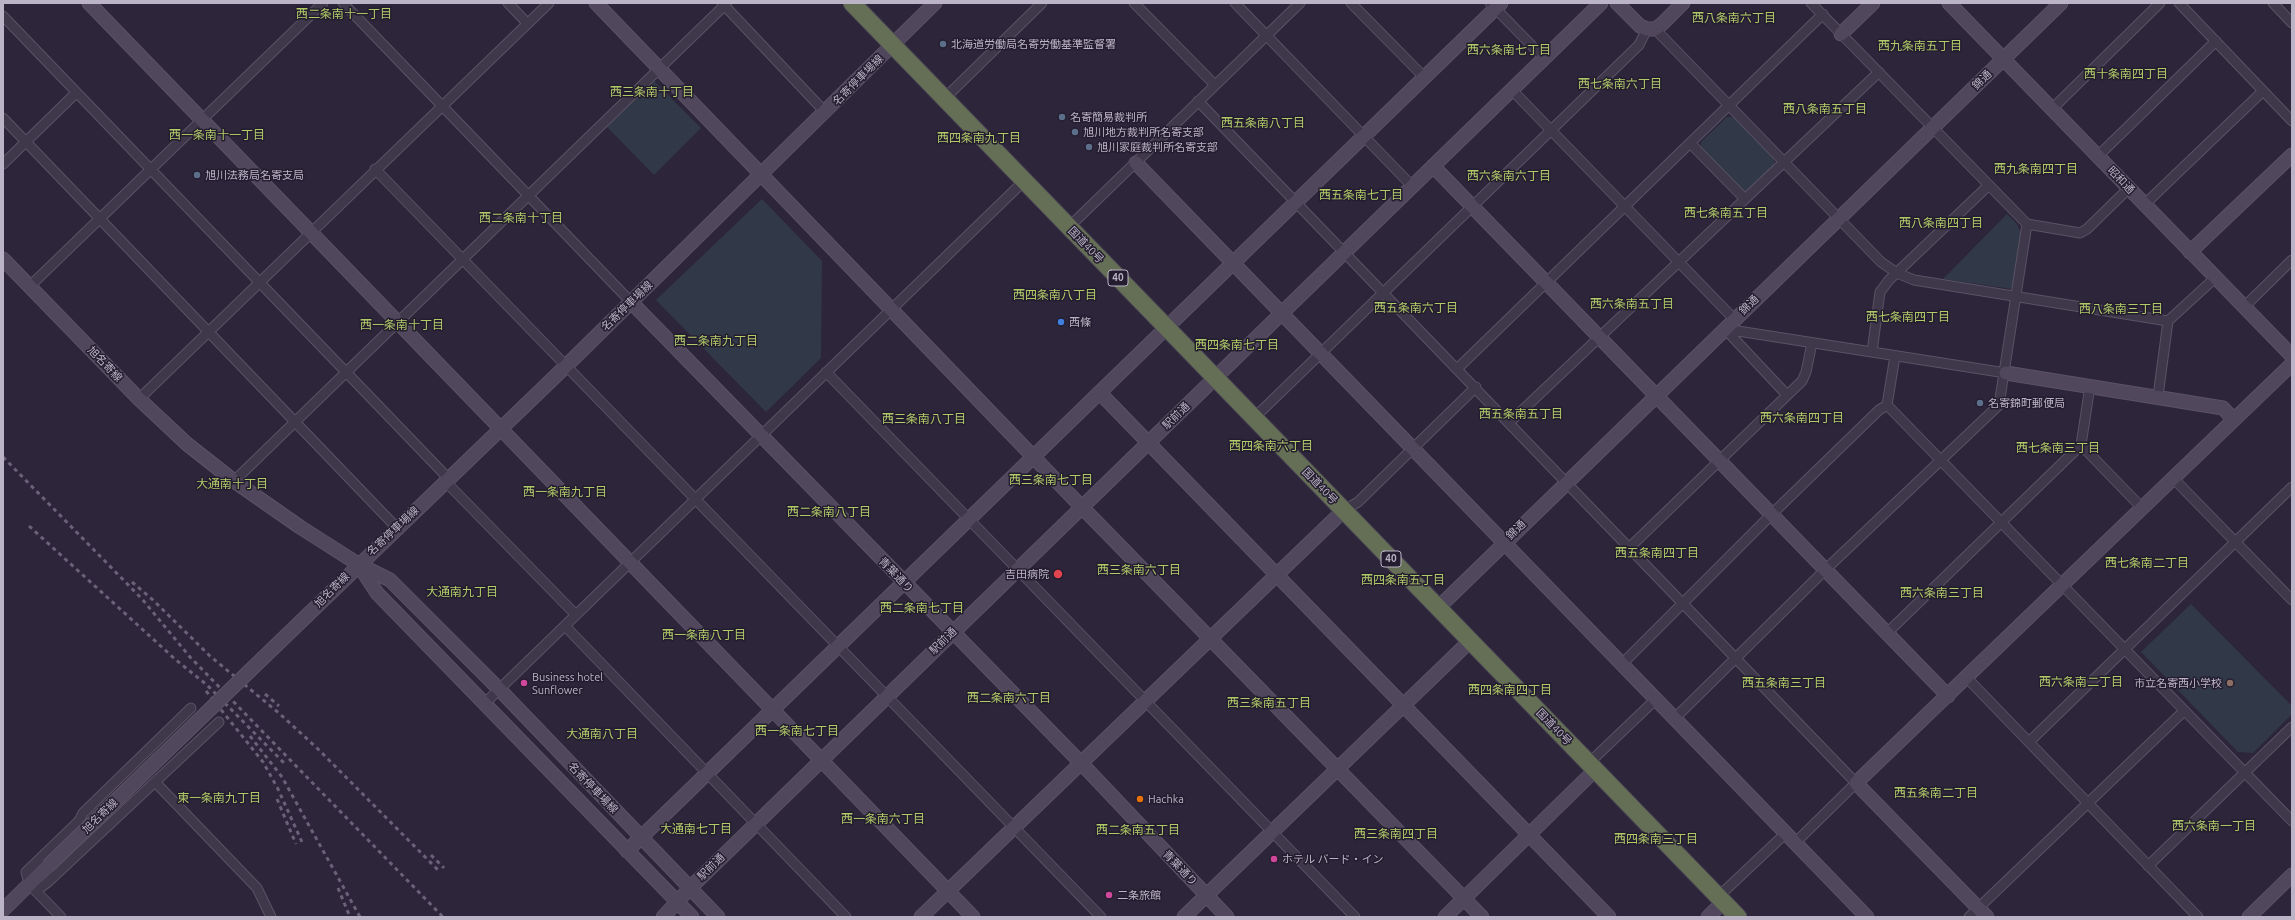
<!DOCTYPE html>
<html>
<head>
<meta charset="utf-8">
<style>
  body { margin:0 }
  #map { position:relative; width:2295px; height:920px; overflow:hidden; background:#2d253a; font-family:Ubuntu,sans-serif }
  canvas { display:block }
  .frame { position:absolute; inset:0; border:4px solid #bbb4c6; pointer-events:none }
</style>
</head>
<body>
<div id="map">
<canvas width="2295" height="920"></canvas>
<div class="frame"></div>
</div>
<script>
const g = document.querySelector('canvas').getContext('2d');
g.lineJoin = 'round';
function fill(path, color) { g.fillStyle = color; g.fill(path, 'evenodd'); }
const toPath = rows => new Path2D(rows.map(r => 'M' + r).join(''));
function stroke(path, color, width, dash) { g.strokeStyle = color; g.lineWidth = width; g.lineCap = dash ? 'butt' : 'round'; g.setLineDash(dash || []); g.stroke(path); }
function label(font, color, halo, rows, align = 'center') {
  g.font = font + ' Ubuntu,"Noto Sans JP",sans-serif'; g.lineWidth = 3; g.setLineDash([]); g.textBaseline = 'middle'; g.strokeStyle = halo; g.fillStyle = color; for (const [text, x, y, turn = 0] of rows) {
    g.save(); g.translate(x, y); g.rotate((+turn || 0) * Math.PI / 180); g.textAlign = isNaN(turn) ? turn : align; if (halo) g.strokeText(text, 0, 0); g.fillText(text, 0, 0); g.restore();
  }
}
fill(toPath([
  [654,81,701,128,654,175,607,127],
  [1727,117,1733,117,1775,159,1774,165,1747,191,1743,191,1700,148,1701,142],
  [762,199,822,261,821,358,766,412,656,300],
  [2007,214,2017,224,2021,233,2012,289,1943,279],
  [2191,604,2292,706,2292,714,2253,753,2238,752,2141,652]
]), '#313949');
const street = toPath([
  [343,3,631,302],
  [508,3,527,23],
  [722,3,825,112],
  [1134,3,1215,85],
  [1235,3,1412,186],
  [1351,3,1424,77],
  [1490,3,1544,58],
  [1811,3,2027,224,2080,233,2087,229,2129,188],
  [2179,3,2292,121],
  [2273,3,2292,23],
  [3,16,448,478],
  [1655,29,1881,262,1897,273,1914,280,2168,321],
  [1512,90,1735,320],
  [944,99,1042,3],
  [1198,101,1856,783,1795,843],
  [2052,109,2160,3],
  [3,118,397,528],
  [1690,143,1745,199],
  [2098,156,2216,41],
  [3,164,76,93],
  [375,169,1101,917],
  [2145,204,2263,91],
  [1069,227,1300,3],
  [30,286,323,3],
  [2243,308,2292,260],
  [1725,329,2006,373],
  [1725,329,1787,395],
  [1872,352,1880,292,1889,280,1989,185],
  [1458,368,1823,14],
  [826,372,1355,917],
  [2090,386,2081,445,2142,508],
  [2158,396,2168,321,2215,278],
  [139,399,549,3],
  [1887,405,2292,821],
  [1254,418,1639,45,1647,29],
  [1510,422,1879,72],
  [2173,478,2292,600],
  [234,481,727,3],
  [445,481,576,615],
  [1343,511,1358,502,1476,387],
  [1630,547,1802,381,1806,372,1812,343],
  [565,626,846,917],
  [1886,634,2081,445],
  [1622,664,1771,515,1879,410,1887,405,1895,356],
  [1967,678,2198,917],
  [484,704,1024,181],
  [1675,718,1825,570,1999,405,2027,224],
  [2029,742,2292,487],
  [1589,763,1656,699],
  [155,782,257,888,271,917],
  [2148,866,2292,727],
  [36,891,48,882,219,722],
  [1718,897,1786,833],
  [61,917,29,884,26,872,79,821,83,813,191,708],
  [1969,917,2184,711]
]);
const secondary = toPath([
  [89,3,973,917],
  [596,3,1073,498,1482,917],
  [1617,3,1640,26,1647,29,1655,29,1662,24,1683,3],
  [1949,3,2292,356],
  [1841,34,1873,3],
  [1136,163,1867,917],
  [1433,166,1948,696],
  [2190,252,2292,155],
  [3,259,139,399,187,444,234,481,300,527,358,564,390,580,499,689,718,917],
  [631,302,1081,763,1227,917],
  [2006,373,2223,408,2234,420],
  [1100,393,1609,917],
  [358,564,377,593,692,917],
  [1438,608,2061,3],
  [263,658,566,366,935,3],
  [627,851,1501,3],
  [3,910,48,866],
  [663,917,690,888,1601,3],
  [921,917,1343,511],
  [1184,917,1470,641],
  [1445,917,1595,770],
  [1708,917,1723,902],
  [1987,917,1856,783,2292,364],
  [2249,917,2292,875]
]);
const highway = toPath([
  [852,3,1738,917]
]);
stroke(street, '#5a5365', 11);
stroke(secondary, '#5a5365', 15);
stroke(highway, '#474052', 19);
stroke(street, '#3f384a', 9);
stroke(secondary, '#50475d', 13);
stroke(highway, '#646f56', 17);
stroke(toPath([
  [3,457,142,599,190,657,443,917],
  [29,526,176,660,207,685,286,765],
  [132,582,153,600,210,656,280,714,318,749,440,872],
  [206,691,263,762,278,789,302,842],
  [265,694,279,706],
  [250,736,282,777,360,917],
  [277,799,296,844],
  [431,855,444,868],
  [338,888,350,917]
]), '#6b6178', 3, [4, 4]);
const secondaryBridge = toPath([
  [48,866,263,658]
]);
stroke(secondaryBridge, '#5a5365', 15, []);
stroke(secondaryBridge, '#50475d', 13);
for (const [x, y, r, color] of [
  [943,44,4,"#5c6f8a"],
  [1062,117,4,"#5c6f8a"],
  [1075,132,4,"#5c6f8a"],
  [1089,147,4,"#5c6f8a"],
  [197,175,4,"#5c6f8a"],
  [1061,322,4,"#3f7fe0"],
  [1980,403,4,"#5c6f8a"],
  [1058,574,5,"#e0444e"],
  [524,683,4,"#d1479c"],
  [2230,683,4,"#8d6e63"],
  [1140,799,4,"#e8710a"],
  [1274,859,4,"#d1479c"],
  [1109,895,4,"#d1479c"]
]) { const dot = new Path2D(); dot.arc(x, y, r, 0, 2 * Math.PI); g.fillStyle = color; g.fill(dot); stroke(dot, '#241d2f', 1.5); }
for (const [x, y, w] of [
  [1118,278,20],
  [1391,559,20]
]) { const box = new Path2D(); box.roundRect(x - w / 2, y - 8, w, 16, 3); g.fillStyle = '#241d2f'; g.fill(box); stroke(box, '#bbb4c6', 1); }
label('bold 10px', '#bbb4c6', null, [
  ["40",1118,278],
  ["40",1391,559]
]);
label('11px', '#bbb4c6', '#241d2f', [
  ["北海道労働局名寄労働基準監督署",951,44],
  ["名寄簡易裁判所",1070,117],
  ["旭川地方裁判所名寄支部",1083,132],
  ["旭川家庭裁判所名寄支部",1097,147],
  ["旭川法務局名寄支局",205,175],
  ["西條",1069,322],
  ["名寄錦町郵便局",1988,403],
  ["吉田病院",1049,574,"right"],
  ["Business hotel",532,677],
  ["Sunflower",532,690],
  ["市立名寄西小学校",2222,683,"right"],
  ["Hachka",1148,799],
  ["ホテル バード・イン",1282,859],
  ["二条旅館",1117,895]
], 'left');
label('11px', '#bbb4c6', '#241d2f', [
  ["名寄停車場線",858,80,-45],
  ["錦通",1982,80,-44],
  ["昭和通",2121,180,46],
  ["国道40号",1086,245,46],
  ["錦通",1749,305,-44],
  ["名寄停車場線",627,306,-44],
  ["旭名寄線",105,364,46],
  ["駅前通",1176,416,-44],
  ["国道40号",1320,486,46],
  ["錦通",1516,530,-44],
  ["名寄停車場線",393,531,-43],
  ["青葉通り",896,575,46],
  ["旭名寄線",332,590,-45],
  ["駅前通",943,641,-44],
  ["国道40号",1554,727,46],
  ["名寄停車場線",593,788,46],
  ["旭名寄線",100,816,-44],
  ["駅前通",711,867,-44],
  ["青葉通り",1180,868,46]
]);
label('12px', '#b2cb69', '#241d2f', [
  ["西二条南十一丁目",344,14],
  ["西八条南六丁目",1734,18],
  ["西九条南五丁目",1920,46],
  ["西六条南七丁目",1509,50],
  ["西十条南四丁目",2126,74],
  ["西七条南六丁目",1620,84],
  ["西三条南十丁目",652,92],
  ["西八条南五丁目",1825,109],
  ["西五条南八丁目",1263,123],
  ["西一条南十一丁目",217,135],
  ["西四条南九丁目",979,138],
  ["西九条南四丁目",2036,169],
  ["西六条南六丁目",1509,176],
  ["西五条南七丁目",1361,195],
  ["西七条南五丁目",1726,213],
  ["西二条南十丁目",521,218],
  ["西八条南四丁目",1941,223],
  ["西四条南八丁目",1055,295],
  ["西六条南五丁目",1632,304],
  ["西五条南六丁目",1416,308],
  ["西八条南三丁目",2121,309],
  ["西七条南四丁目",1908,317],
  ["西一条南十丁目",402,325],
  ["西二条南九丁目",716,341],
  ["西四条南七丁目",1237,345],
  ["西五条南五丁目",1521,414],
  ["西六条南四丁目",1802,418],
  ["西三条南八丁目",924,419],
  ["西四条南六丁目",1271,446],
  ["西七条南三丁目",2058,448],
  ["西三条南七丁目",1051,480],
  ["大通南十丁目",232,484],
  ["西一条南九丁目",565,492],
  ["西二条南八丁目",829,512],
  ["西五条南四丁目",1657,553],
  ["西七条南二丁目",2147,563],
  ["西三条南六丁目",1139,570],
  ["西四条南五丁目",1403,580],
  ["大通南九丁目",462,592],
  ["西六条南三丁目",1942,593],
  ["西二条南七丁目",922,608],
  ["西一条南八丁目",704,635],
  ["西六条南二丁目",2081,682],
  ["西五条南三丁目",1784,683],
  ["西四条南四丁目",1510,690],
  ["西二条南六丁目",1009,698],
  ["西三条南五丁目",1269,703],
  ["西一条南七丁目",797,731],
  ["大通南八丁目",602,734],
  ["西五条南二丁目",1936,793],
  ["東一条南九丁目",219,798],
  ["西一条南六丁目",883,819],
  ["西六条南一丁目",2214,826],
  ["大通南七丁目",696,829],
  ["西二条南五丁目",1138,830],
  ["西三条南四丁目",1396,834],
  ["西四条南三丁目",1656,839]
]);
</script>
</body>
</html>
